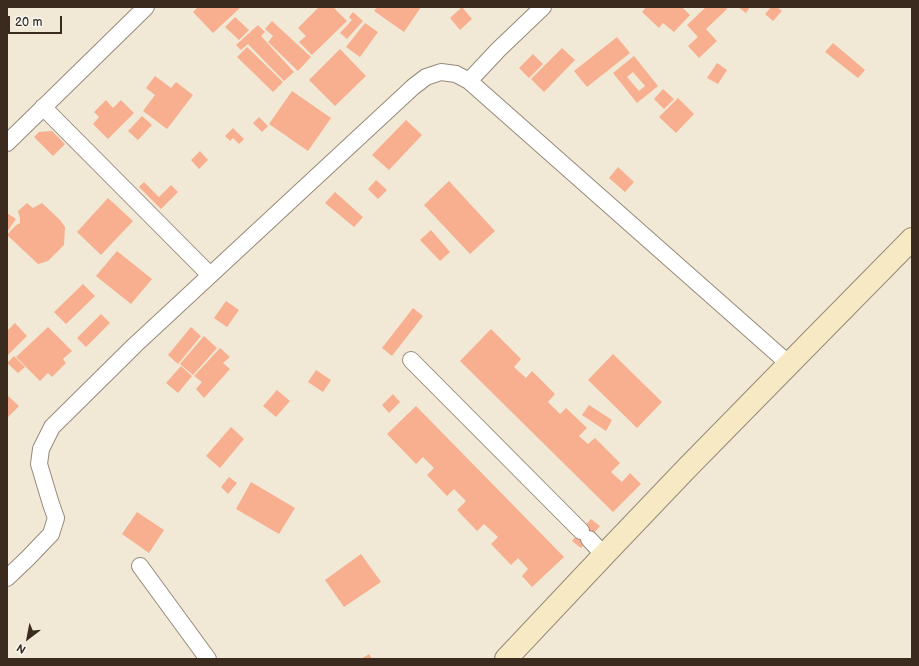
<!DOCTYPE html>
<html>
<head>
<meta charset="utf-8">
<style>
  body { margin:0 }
  #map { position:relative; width:919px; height:666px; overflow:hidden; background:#f1e9d5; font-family:"Balsamiq Sans",sans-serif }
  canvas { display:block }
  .frame { position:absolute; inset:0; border:8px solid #3b2a1e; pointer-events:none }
  .north { position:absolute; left:8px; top:618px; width:40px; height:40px; -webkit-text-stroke:3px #f6f6f2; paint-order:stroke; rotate:212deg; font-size:11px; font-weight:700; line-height:16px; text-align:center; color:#3b2a1e }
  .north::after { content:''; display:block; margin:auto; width:14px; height:18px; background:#3b2a1e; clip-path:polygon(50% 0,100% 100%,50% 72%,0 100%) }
  .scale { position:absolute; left:8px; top:16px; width:54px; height:18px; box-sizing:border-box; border:2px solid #3b2a1e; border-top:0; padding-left:5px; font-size:12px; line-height:14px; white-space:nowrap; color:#3b2a1e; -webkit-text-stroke:3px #f6f6f2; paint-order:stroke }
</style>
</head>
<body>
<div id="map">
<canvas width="919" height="666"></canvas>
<div class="frame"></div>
<div class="north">N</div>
<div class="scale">20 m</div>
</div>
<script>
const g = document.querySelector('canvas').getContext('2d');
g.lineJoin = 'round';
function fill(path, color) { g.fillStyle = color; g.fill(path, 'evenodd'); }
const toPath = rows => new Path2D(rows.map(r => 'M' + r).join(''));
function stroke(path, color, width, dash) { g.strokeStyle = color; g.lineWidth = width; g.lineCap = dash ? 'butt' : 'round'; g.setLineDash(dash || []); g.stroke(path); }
fill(toPath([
  [198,7,241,7,213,33,193,12],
  [319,7,333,7,347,21,312,55,299,42,306,36,298,28],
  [377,7,421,7,404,32,374,11],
  [462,7,472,19,460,30,450,18],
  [646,7,682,7,690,15,674,32,663,23,659,28,642,12],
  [706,7,725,7,727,9,706,29,717,41,699,58,688,46,698,37,687,25],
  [738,7,750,7,746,13],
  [771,7,777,7,782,11,773,21,765,14],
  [353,12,363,21,347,39,340,33,352,20,349,17],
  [235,17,249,30,239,40,225,27],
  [272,21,311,57,298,71,268,42,273,36,265,29],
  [365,23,378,32,360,57,346,47],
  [258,25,265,32,261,36,294,72,284,81,248,44,241,50,236,45],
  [617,37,630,53,587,87,574,71],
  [833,43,865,70,858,78,825,52],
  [247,47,283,82,273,92,237,57],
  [562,48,575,60,544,92,531,79],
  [340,49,366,76,335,106,309,80],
  [533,54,543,64,529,78,519,68],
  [634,56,658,86,637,103,613,73],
  [633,72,645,86,639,91,627,77],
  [717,63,727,70,718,84,707,78],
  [155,76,171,88,176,82,193,95,167,129,143,111,155,95,146,88],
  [663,89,674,99,664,109,654,99],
  [292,91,331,118,308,151,269,124],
  [678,98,694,114,676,133,659,117],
  [106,100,113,108,121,100,134,113,108,139,93,124,99,117,94,112],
  [142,116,152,125,138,140,128,131],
  [259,117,268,126,262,132,253,123],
  [406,120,422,135,389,170,372,155],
  [233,128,244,139,239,144,233,138,230,141,225,136],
  [52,131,65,144,53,156,34,137,39,132],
  [200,151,208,160,199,169,191,160],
  [618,167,634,182,625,192,609,178],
  [376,180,387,190,378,199,368,189],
  [449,181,495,231,470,254,424,205],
  [144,182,159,197,171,185,178,192,161,209,139,187],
  [335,192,363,217,354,227,325,203],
  [108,198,133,221,101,255,77,232],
  [27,203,33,208,42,203,60,220,65,227,64,245,48,261,38,264,7,235,15,226,20,223,20,218,18,211],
  [7,213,16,219,7,232],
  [431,230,450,252,440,261,420,240],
  [117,251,152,279,131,304,96,276],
  [83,284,95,296,66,324,54,312],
  [226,301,239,310,227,327,214,318],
  [413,308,423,316,392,356,382,348],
  [101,314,110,323,86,347,77,338],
  [15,323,27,336,7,356,7,331],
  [48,327,72,351,63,359,66,363,52,377,48,373,40,381,16,357],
  [191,327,201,336,178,364,168,355],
  [491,329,521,359,514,367,526,378,532,371,555,394,548,402,560,414,566,408,587,428,579,436,588,444,595,438,620,463,611,472,622,482,630,473,641,484,613,512,460,361],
  [204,336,217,348,193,375,180,364],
  [220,348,230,357,223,363,230,369,204,398,196,389,202,382,194,376],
  [613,354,662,402,637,428,588,380],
  [14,356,25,367,18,373,7,363],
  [181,366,192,376,178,393,166,383],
  [316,370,331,380,323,392,308,382],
  [277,390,290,401,276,417,263,406],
  [393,394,400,402,389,413,382,405],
  [7,395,19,406,7,418],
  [589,405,612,420,606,431,582,415],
  [416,406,564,557,532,587,522,576,528,569,518,558,511,565,491,544,498,537,484,524,477,531,457,510,466,501,454,489,447,496,427,475,434,468,423,457,416,464,387,434],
  [231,427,244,439,220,468,206,456],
  [229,477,237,483,228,494,221,487],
  [251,482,295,508,279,534,236,509],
  [137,512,164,530,149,553,122,534],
  [591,519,600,526,581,548,572,541],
  [361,554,381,582,344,607,325,580],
  [369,654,372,659,361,659]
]), '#f7af8f');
const street = toPath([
  [469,81,498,50,543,7],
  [43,107,210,275],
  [7,143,146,7],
  [411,360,581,531],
  [589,539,604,555],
  [140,566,208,659],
  [7,578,28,558,51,534,56,518,51,504,39,464,41,449,52,427,135,345,413,87,426,77,441,72,456,74,469,81,789,364]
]);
const secondary = toPath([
  [506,659,604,555,686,469,789,364,912,239]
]);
stroke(street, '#968a7a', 18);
stroke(secondary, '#968a7a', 24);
stroke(street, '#fff', 16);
stroke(secondary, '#f7e9c3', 22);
</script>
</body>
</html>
